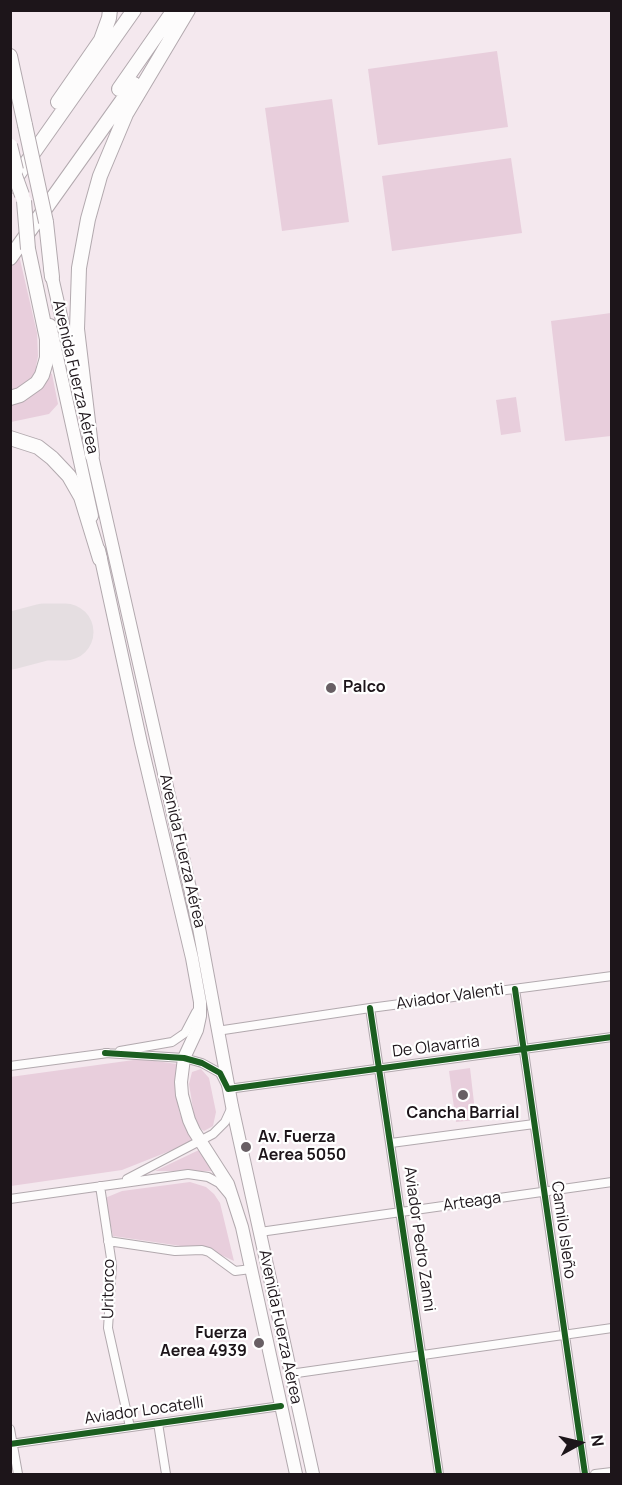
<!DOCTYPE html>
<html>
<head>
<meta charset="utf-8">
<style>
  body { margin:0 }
  #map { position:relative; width:622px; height:1485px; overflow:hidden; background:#f4e8ee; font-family:Manrope,sans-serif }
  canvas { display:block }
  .frame { position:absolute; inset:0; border:12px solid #1d151a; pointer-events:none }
  .north { position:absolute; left:550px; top:1413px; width:60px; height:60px; -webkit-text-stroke:4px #fff; paint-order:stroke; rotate:82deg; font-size:16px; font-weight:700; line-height:24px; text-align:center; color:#1d151a }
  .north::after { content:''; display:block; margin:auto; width:21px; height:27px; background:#1d151a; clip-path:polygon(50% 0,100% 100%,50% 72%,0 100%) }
</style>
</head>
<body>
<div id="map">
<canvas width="622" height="1485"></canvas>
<div class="frame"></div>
<div class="north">N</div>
</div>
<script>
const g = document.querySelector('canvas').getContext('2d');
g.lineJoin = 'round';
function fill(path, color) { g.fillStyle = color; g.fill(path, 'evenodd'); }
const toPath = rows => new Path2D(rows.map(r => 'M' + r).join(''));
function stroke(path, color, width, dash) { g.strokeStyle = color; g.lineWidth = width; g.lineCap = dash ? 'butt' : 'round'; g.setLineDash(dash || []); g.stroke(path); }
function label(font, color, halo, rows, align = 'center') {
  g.font = font + ' Manrope,sans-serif'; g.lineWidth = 4.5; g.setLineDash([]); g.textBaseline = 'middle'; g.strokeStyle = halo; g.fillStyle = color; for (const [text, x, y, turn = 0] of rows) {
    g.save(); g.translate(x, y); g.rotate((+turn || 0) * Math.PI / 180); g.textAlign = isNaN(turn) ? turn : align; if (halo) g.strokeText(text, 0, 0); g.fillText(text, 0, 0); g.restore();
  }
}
fill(toPath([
  [497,51,508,127,378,145,368,69],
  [332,99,349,222,282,231,265,108],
  [511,158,522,233,392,251,382,176],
  [19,255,37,333,38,356,36,366,39,368,30,382,11,393,11,268],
  [611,313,611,436,565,441,551,321],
  [48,372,52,374,58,404,49,414,11,422,10,403],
  [516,397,521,432,501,435,496,400],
  [141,1059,177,1064,175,1080,179,1111,186,1129,195,1141,122,1170,11,1186,10,1077],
  [470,1068,476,1120,456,1122,449,1071],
  [201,1069,209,1078,216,1112,213,1126,204,1131,201,1129,195,1121,189,1084,192,1072],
  [201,1149,212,1171,155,1171],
  [190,1182,206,1187,214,1194,220,1203,234,1261,204,1247,181,1246,113,1236,105,1198,122,1191]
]), '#e8cedc');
stroke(toPath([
  [10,641,44,632,65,632]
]), '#e5dee1', 57);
const street = toPath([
  [515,989,585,1474],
  [370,1008,439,1474],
  [217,1031,370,1008,612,976],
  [120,1051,172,1042,185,1033,196,1012],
  [105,1053,184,1058,202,1063,220,1073,228,1089,612,1037],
  [10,1066,108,1053],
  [391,1143,534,1124],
  [127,1179,213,1134,225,1122,231,1109],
  [100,1186,112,1265,108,1328,130,1427],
  [10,1199,188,1174,208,1177,219,1183,229,1195],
  [260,1232,612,1182],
  [108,1241,175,1251,202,1250,209,1252,235,1271,251,1269],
  [290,1374,612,1328],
  [158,1423,166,1474],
  [10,1429,18,1474],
  [10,1444,281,1406],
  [595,1474,612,1472]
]);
const primary = toPath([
  [50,268,81,403],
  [50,325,92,516],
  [90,447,199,928,232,1106,313,1474],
  [99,550,141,743,192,958,200,1002,200,1016,197,1030,184,1058,181,1082,182,1095,189,1120,194,1131,228,1184,242,1227,296,1474]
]);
const highway = toPath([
  [10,56,25,125],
  [119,89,174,10],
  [58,102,101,40,109,18,110,10],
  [10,186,134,10],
  [46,222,52,277],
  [10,258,134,84],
  [10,398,20,395,37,383,42,375,47,358,47,339,28,249],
  [10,438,38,447,52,458,69,476,81,497,100,559],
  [92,455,77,329,79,268,88,219,100,176,126,114,188,10]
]);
stroke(street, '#b2a9ae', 10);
stroke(primary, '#b2a9ae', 14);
stroke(highway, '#b2a9ae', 16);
stroke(street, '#fdfcfc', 8);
stroke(primary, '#fdfcfc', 12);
stroke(highway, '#fdfcfc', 14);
const primaryBridge = toPath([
  [11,145,17,170]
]);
const highwayBridge = toPath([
  [25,125,46,222],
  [10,162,22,195],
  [24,201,28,249]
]);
stroke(primaryBridge, '#b2a9ae', 14, []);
stroke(highwayBridge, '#b2a9ae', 16, []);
stroke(primaryBridge, '#fdfcfc', 12);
stroke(highwayBridge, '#fdfcfc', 14);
stroke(toPath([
  [515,989,585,1474],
  [370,1008,439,1474],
  [105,1053,184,1058,202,1063,220,1073,228,1089,612,1037],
  [10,1444,281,1406]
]), '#1b5e20', 6);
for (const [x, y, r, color] of [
  [331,688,6,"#685f64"],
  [463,1095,6,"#685f64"],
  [246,1147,6,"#685f64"],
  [259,1343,6,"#685f64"]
]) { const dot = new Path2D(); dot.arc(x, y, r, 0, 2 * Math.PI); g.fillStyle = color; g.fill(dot); stroke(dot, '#fff', 2); }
label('16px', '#1d151a', '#fff', [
  ["Avenida Fuerza Aérea",75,377,77],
  ["Avenida Fuerza Aérea",182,851,77],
  ["Aviador Valenti",450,997,-8],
  ["De Olavarria",436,1047,-7],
  ["Arteaga",472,1202,-8],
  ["Camilo Isleño",563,1230,82],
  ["Aviador Pedro Zanni",419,1239,82],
  ["Uritorco",109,1289,-89],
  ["Avenida Fuerza Aérea",280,1327,78],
  ["Aviador Locatelli",144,1411,-8]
]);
label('bold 16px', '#1d151a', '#fff', [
  ["Palco",343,688],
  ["Cancha Barrial",463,1114,"center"],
  ["Av. Fuerza",258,1138],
  ["Aerea 5050",258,1156],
  ["Fuerza",247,1334,"right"],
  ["Aerea 4939",247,1352,"right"]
], 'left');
</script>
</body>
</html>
